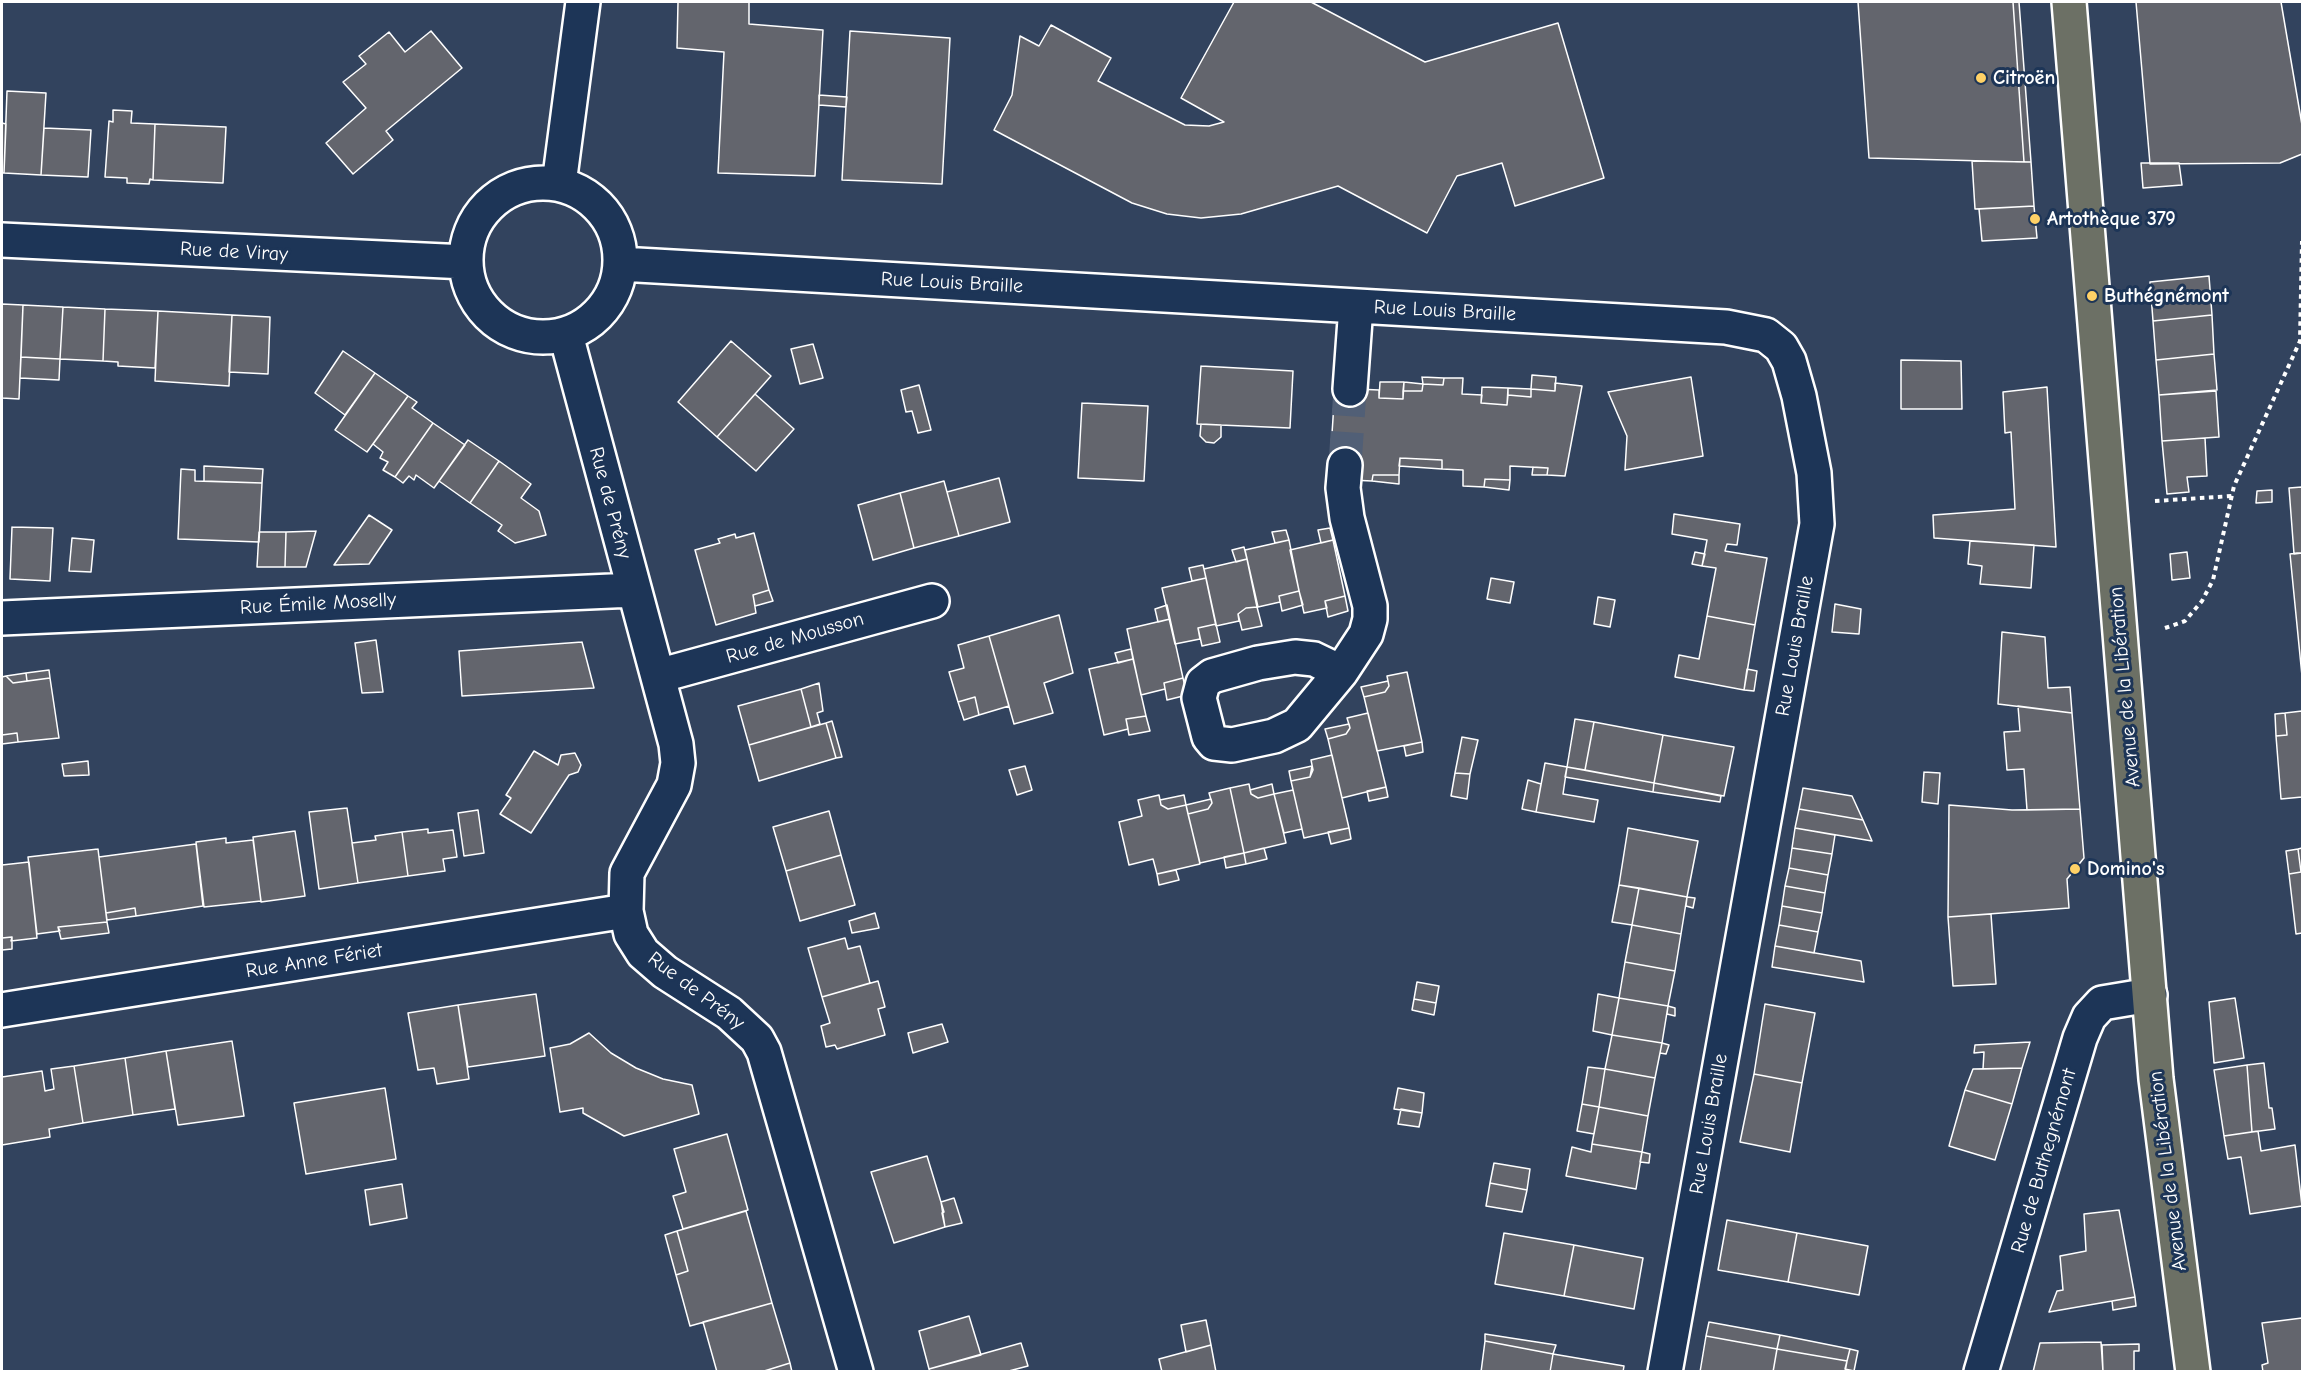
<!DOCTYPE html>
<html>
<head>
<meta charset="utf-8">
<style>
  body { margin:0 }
  #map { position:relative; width:2304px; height:1373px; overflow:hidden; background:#32435e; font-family:"Comic Neue",sans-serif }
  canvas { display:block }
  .frame { position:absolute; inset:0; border:3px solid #fff; pointer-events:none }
</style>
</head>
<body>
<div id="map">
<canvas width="2304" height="1373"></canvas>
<div class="frame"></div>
</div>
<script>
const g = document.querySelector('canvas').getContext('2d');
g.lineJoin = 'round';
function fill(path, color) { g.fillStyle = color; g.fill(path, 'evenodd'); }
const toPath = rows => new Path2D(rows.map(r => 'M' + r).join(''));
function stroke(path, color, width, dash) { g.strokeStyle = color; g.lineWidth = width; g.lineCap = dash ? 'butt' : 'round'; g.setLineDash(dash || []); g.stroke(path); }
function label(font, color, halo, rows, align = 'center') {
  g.font = font + ' "Comic Neue",sans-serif'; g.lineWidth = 6; g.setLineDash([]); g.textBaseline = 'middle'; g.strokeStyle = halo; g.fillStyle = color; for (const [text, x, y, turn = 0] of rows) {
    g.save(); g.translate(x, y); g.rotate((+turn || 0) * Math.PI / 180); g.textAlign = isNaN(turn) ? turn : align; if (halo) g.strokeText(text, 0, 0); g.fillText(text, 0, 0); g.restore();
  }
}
const building = toPath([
  [678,2,749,2,749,24,823,30,815,176,718,173,724,52,677,48,678,2],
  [1234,2,1311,2,1425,62,1558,23,1604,178,1515,206,1502,163,1457,176,1427,233,1338,186,1241,214,1201,218,1167,214,1132,203,994,130,1012,95,1020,36,1039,46,1051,25,1111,58,1098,81,1185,125,1209,126,1224,122,1181,98,1234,2],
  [1858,2,2013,2,2024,162,1869,158,1858,2],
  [2013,2,2019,2,2031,162,2024,162,2013,2],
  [2136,2,2281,2,2302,125,2302,154,2280,163,2150,164,2136,2],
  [431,31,462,68,386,131,393,140,353,174,326,143,366,108,343,82,366,64,359,56,389,32,405,52,431,31],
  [850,31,950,38,942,184,842,180,850,31],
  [7,91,46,93,41,175,4,173,7,91],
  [819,95,847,97,846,107,819,105,819,95],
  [113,110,132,111,131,123,155,124,153,180,150,179,149,184,127,183,127,178,105,177,109,121,113,122,113,110],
  [2,123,6,124,4,173,2,173,2,123],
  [155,124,226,127,223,183,153,180,155,124],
  [44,128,91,130,88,177,41,175,44,128],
  [1972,161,2031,162,2034,206,1975,209,1972,161],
  [2141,163,2179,163,2182,185,2143,188,2141,163],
  [2034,206,2037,238,1982,241,1979,209,2034,206],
  [2209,276,2212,315,2153,321,2150,282,2209,276],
  [2,304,23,305,19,399,2,398,2,304],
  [23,305,63,307,60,359,21,357,23,305],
  [63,307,105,309,103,361,60,359,63,307],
  [105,309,158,311,155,368,118,366,118,362,103,361,105,309],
  [158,311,232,315,229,386,155,381,158,311],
  [232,315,270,317,268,374,229,372,232,315],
  [2212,315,2214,354,2156,360,2153,321,2212,315],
  [731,341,771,376,717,437,678,402,731,341],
  [813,344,823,378,800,384,791,349,813,344],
  [343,351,375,373,345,415,315,393,343,351],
  [2214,354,2217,390,2159,395,2156,360,2214,354],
  [21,357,60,359,59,380,20,378,21,357],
  [1901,360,1961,361,1962,409,1901,409,1901,360],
  [1201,366,1293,371,1290,428,1197,424,1201,366],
  [375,373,408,396,367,452,335,430,375,373],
  [1532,375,1556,377,1555,391,1531,389,1532,375],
  [1422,377,1444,378,1443,385,1423,384,1422,377],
  [1691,377,1703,456,1625,470,1627,436,1608,392,1691,377],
  [1444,378,1463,378,1462,394,1482,395,1481,403,1507,405,1508,395,1531,397,1531,389,1555,391,1555,383,1582,386,1565,476,1547,475,1548,468,1510,466,1510,480,1485,479,1484,487,1463,486,1463,470,1442,469,1442,460,1400,458,1399,475,1373,475,1372,481,1351,480,1330,464,1335,388,1379,390,1379,398,1403,399,1403,391,1422,391,1423,384,1443,385,1444,378],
  [1380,382,1404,382,1403,399,1379,398,1380,382],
  [1404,382,1423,384,1422,391,1403,391,1404,382],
  [919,385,931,430,918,433,912,411,906,412,901,390,919,385],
  [1482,387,1508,388,1507,405,1481,403,1482,387],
  [2047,387,2056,547,1934,538,1933,515,2015,509,2011,432,2005,433,2003,392,2047,387],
  [1508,388,1531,389,1531,397,1508,395,1508,388],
  [2216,391,2219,437,2162,441,2159,395,2216,391],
  [755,394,794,429,756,471,717,437,755,394],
  [408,396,417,402,412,408,433,423,395,477,383,470,388,462,380,458,383,452,373,444,408,396],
  [1082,403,1148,406,1144,481,1078,478,1082,403],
  [433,423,465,445,434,488,416,475,414,480,409,476,403,483,395,477,433,423],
  [1201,424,1221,425,1221,437,1214,443,1206,442,1200,436,1201,424],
  [2205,438,2207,476,2187,477,2189,492,2167,494,2162,441,2205,438],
  [468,440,499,461,470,503,439,481,468,440],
  [1400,458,1442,460,1442,469,1399,466,1400,458],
  [499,461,531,484,521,498,539,511,546,535,515,543,498,531,502,525,470,503,499,461],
  [204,466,263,469,262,483,204,481,204,466],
  [1533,467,1548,468,1547,475,1532,475,1533,467],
  [181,469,195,470,195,481,262,483,259,542,178,539,181,469],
  [1373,475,1399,475,1399,484,1372,481,1373,475],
  [999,478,1010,522,959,536,947,492,999,478],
  [1485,479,1510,480,1509,490,1484,487,1485,479],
  [944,481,959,536,914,548,900,493,944,481],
  [2302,487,2302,553,2294,554,2289,488,2302,487],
  [2272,490,2272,502,2256,503,2257,491,2272,490],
  [900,493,914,548,873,560,858,505,900,493],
  [1674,514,1740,524,1737,545,1727,544,1725,551,1767,558,1755,625,1707,616,1716,568,1702,566,1707,540,1672,534,1674,514],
  [369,515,392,530,369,564,334,565,369,515],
  [12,527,53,528,50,581,10,579,12,527],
  [1330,528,1333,540,1321,543,1318,530,1330,528],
  [1286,530,1289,540,1275,543,1272,532,1286,530],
  [316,531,306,567,285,567,286,532,316,531],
  [259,532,286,532,285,567,257,567,259,532],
  [754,533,769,590,753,595,756,613,716,625,695,550,720,543,718,539,735,534,736,538,754,533],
  [72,538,94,540,91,572,69,571,72,538],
  [1289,540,1299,591,1279,596,1280,602,1258,607,1245,550,1289,540],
  [1333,540,1345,596,1325,601,1327,608,1304,613,1290,550,1333,540],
  [1970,541,2034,545,2031,588,1980,584,1982,566,1968,564,1970,541],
  [1244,547,1247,559,1236,562,1232,550,1244,547],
  [1695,552,1705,554,1702,566,1692,564,1695,552],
  [2187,552,2190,578,2172,580,2170,554,2187,552],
  [2297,553,2302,553,2302,676,2290,554,2297,553],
  [1247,559,1257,607,1246,608,1238,614,1239,621,1216,626,1204,569,1247,559],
  [1203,565,1206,578,1192,581,1189,568,1203,565],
  [1206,578,1216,624,1198,628,1200,639,1175,644,1162,588,1206,578],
  [1491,578,1514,582,1510,603,1487,599,1491,578],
  [769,590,773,601,755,606,753,595,769,590],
  [1299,591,1303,605,1282,611,1279,596,1299,591],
  [1345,596,1348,611,1328,617,1325,601,1345,596],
  [1598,597,1615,600,1610,627,1594,624,1598,597],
  [1835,604,1861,609,1859,634,1832,632,1835,604],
  [1167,605,1170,619,1158,622,1155,609,1167,605],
  [1257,607,1262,626,1242,630,1238,614,1246,608,1257,607],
  [1059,615,1073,673,1044,683,1053,713,1014,724,989,636,1059,615],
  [1707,616,1755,625,1744,690,1675,677,1679,655,1699,659,1707,616],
  [1170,619,1183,678,1164,683,1165,689,1141,695,1127,629,1170,619],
  [1216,624,1220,642,1202,646,1198,628,1216,624],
  [2002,632,2045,637,2048,688,2070,687,2072,713,1998,704,2002,632],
  [989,636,1009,706,979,715,975,697,958,702,949,672,964,668,958,645,989,636],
  [376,640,383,692,362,693,355,643,376,640],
  [582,642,594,688,462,696,459,651,582,642],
  [1131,649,1133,659,1118,663,1115,653,1131,649],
  [1133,659,1146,716,1126,719,1128,729,1104,735,1089,669,1133,659],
  [1747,669,1757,671,1754,691,1744,690,1747,669],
  [49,670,50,678,27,681,26,673,49,670],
  [1407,672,1422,742,1377,751,1364,697,1385,692,1389,686,1387,676,1407,672],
  [26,673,27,681,13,683,6,676,26,673],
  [6,676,13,683,50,678,59,738,18,742,17,733,2,735,2,677,6,676],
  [1183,678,1187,695,1167,700,1164,683,1183,678],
  [1388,681,1389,686,1385,692,1364,697,1361,687,1388,681],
  [819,683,823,711,817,713,820,724,811,727,801,689,819,683],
  [801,689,811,727,749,745,738,706,801,689],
  [975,697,979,715,964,720,958,702,975,697],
  [2018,706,2072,713,2080,809,2027,810,2024,769,2007,770,2004,732,2020,731,2018,706],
  [2302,711,2302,797,2281,799,2276,736,2287,735,2285,713,2302,711],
  [1368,713,1386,787,1342,798,1328,739,1346,734,1350,728,1347,718,1368,713],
  [2285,713,2287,735,2276,736,2275,714,2285,713],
  [1146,716,1150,731,1129,735,1126,719,1146,716],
  [1575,719,1594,722,1585,770,1567,767,1575,719],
  [832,721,842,757,836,758,826,723,832,721],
  [1594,722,1663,735,1654,783,1585,770,1594,722],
  [826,723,836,758,759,781,749,745,826,723],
  [1349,724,1350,728,1346,734,1328,739,1325,729,1349,724],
  [17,733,18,742,2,744,2,735,17,733],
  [1663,735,1734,747,1724,796,1654,783,1663,735],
  [1462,737,1478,740,1470,774,1455,773,1462,737],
  [1422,742,1423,752,1406,756,1404,746,1422,742],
  [534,751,558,765,561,755,575,753,581,765,578,772,569,775,531,833,500,814,511,798,506,795,534,751],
  [1332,755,1349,828,1304,838,1291,781,1310,777,1313,770,1311,760,1332,755],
  [88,761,89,775,64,776,62,764,88,761],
  [1545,763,1567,767,1563,794,1598,800,1594,822,1536,812,1545,763],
  [1025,766,1032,790,1017,795,1009,770,1025,766],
  [1312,766,1310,777,1291,781,1289,771,1312,766],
  [1567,767,1654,783,1653,792,1565,777,1567,767],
  [1924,772,1940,773,1938,804,1922,802,1924,772],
  [1455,773,1470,774,1467,799,1451,796,1455,773],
  [1528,780,1541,784,1536,812,1522,809,1528,780],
  [1654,783,1721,796,1720,802,1653,792,1654,783],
  [1249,784,1251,794,1258,798,1274,794,1286,843,1244,853,1230,788,1249,784],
  [1272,784,1274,794,1258,798,1251,794,1250,790,1272,784],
  [1386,787,1388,797,1369,801,1367,791,1386,787],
  [1230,788,1244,853,1200,863,1188,814,1208,809,1212,803,1209,793,1230,788],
  [1803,788,1852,796,1863,820,1799,809,1803,788],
  [1293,790,1302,829,1284,833,1274,794,1293,790],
  [1159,795,1161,805,1168,809,1186,805,1200,864,1157,874,1153,859,1129,865,1119,822,1142,816,1138,800,1159,795],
  [1184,795,1186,805,1168,809,1161,805,1160,800,1184,795],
  [1211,799,1212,803,1208,809,1188,814,1186,805,1211,799],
  [1949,805,2012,810,2080,809,2084,858,2067,879,2069,908,1948,917,1949,805],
  [347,808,358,883,319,889,309,812,347,808],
  [1799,809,1863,820,1872,841,1795,828,1799,809],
  [478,810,484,853,464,856,458,813,478,810],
  [829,811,841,855,786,871,773,827,829,811],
  [1349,828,1351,839,1331,844,1328,832,1349,828],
  [1628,828,1698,841,1687,897,1619,885,1628,828],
  [1795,828,1835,835,1832,854,1792,848,1795,828],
  [428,829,428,833,453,830,457,857,443,859,445,871,408,876,402,832,428,829],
  [295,831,305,896,261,902,253,837,295,831],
  [402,832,408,876,358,883,352,843,376,840,375,836,402,832],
  [226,838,226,843,253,840,261,901,204,907,196,842,226,838],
  [196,844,203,906,136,916,135,908,106,913,99,857,196,844],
  [1264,848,1267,859,1246,864,1244,853,1264,848],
  [1792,848,1832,854,1828,875,1789,868,1792,848],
  [2302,848,2302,933,2296,934,2289,874,2301,872,2298,849,2302,848],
  [98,849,107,922,58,927,60,931,37,934,28,857,98,849],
  [2298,849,2301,872,2289,874,2286,851,2298,849],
  [1244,853,1246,864,1226,868,1224,857,1244,853],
  [841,855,855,905,800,921,786,871,841,855],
  [29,862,37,938,11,941,12,937,2,938,2,865,29,862],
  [1789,868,1828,875,1825,893,1785,886,1789,868],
  [1176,870,1179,880,1159,885,1157,874,1176,870],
  [1619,885,1639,888,1632,925,1612,922,1619,885],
  [1785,886,1825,893,1822,913,1782,906,1785,886],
  [1639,888,1687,897,1681,934,1632,925,1639,888],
  [1687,897,1695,898,1693,908,1686,906,1687,897],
  [1782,906,1822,913,1818,932,1779,925,1782,906],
  [135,908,136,916,107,920,106,913,135,908],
  [875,913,879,928,852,933,849,921,875,913],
  [1991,914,1996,984,1953,986,1948,917,1991,914],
  [107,922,109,933,61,939,58,927,107,922],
  [1632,925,1681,934,1675,971,1625,962,1632,925],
  [1779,925,1818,932,1814,953,1775,946,1779,925],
  [12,937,12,949,2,950,2,938,12,937],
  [845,938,848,949,860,946,870,983,822,997,808,948,845,938],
  [1775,946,1861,961,1864,982,1772,967,1775,946],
  [1625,962,1675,971,1668,1006,1619,998,1625,962],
  [878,981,885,1007,878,1009,885,1035,837,1049,835,1045,826,1047,821,1026,830,1023,822,997,878,981],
  [1417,982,1439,986,1436,1003,1414,999,1417,982],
  [536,994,545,1056,468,1067,458,1005,536,994],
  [1598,994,1619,998,1612,1035,1593,1031,1598,994],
  [1619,998,1668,1006,1662,1043,1612,1035,1619,998],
  [2235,998,2244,1058,2214,1063,2209,1002,2235,998],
  [1414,999,1436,1003,1434,1015,1412,1010,1414,999],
  [1765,1004,1815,1013,1802,1083,1754,1074,1765,1004],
  [458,1005,469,1079,437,1084,434,1068,418,1070,408,1013,458,1005],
  [1668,1006,1675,1008,1675,1016,1667,1014,1668,1006],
  [942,1024,948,1042,913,1053,908,1033,942,1024],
  [589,1033,611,1053,636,1068,663,1079,692,1085,699,1114,624,1136,583,1113,583,1108,560,1112,550,1048,570,1044,589,1033],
  [1612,1035,1662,1043,1655,1078,1605,1069,1612,1035],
  [232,1041,244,1116,178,1125,166,1051,232,1041],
  [2030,1042,2022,1068,1983,1069,1984,1052,1974,1053,1975,1045,2030,1042],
  [1662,1043,1669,1045,1666,1054,1660,1053,1662,1043],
  [166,1051,175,1109,133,1115,125,1058,166,1051],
  [125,1058,133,1115,83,1123,74,1066,125,1058],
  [2264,1063,2269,1108,2272,1108,2275,1129,2252,1132,2247,1065,2264,1063],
  [2247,1065,2252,1132,2224,1136,2214,1070,2247,1065],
  [74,1066,83,1123,49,1129,50,1137,2,1145,2,1077,42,1071,45,1091,54,1089,51,1069,74,1066],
  [1588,1067,1605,1069,1599,1107,1582,1104,1588,1067],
  [2022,1068,2012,1104,1965,1090,1973,1069,2022,1068],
  [1605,1069,1655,1078,1648,1116,1599,1107,1605,1069],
  [1754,1074,1802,1083,1790,1152,1740,1142,1754,1074],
  [385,1088,396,1159,306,1174,294,1103,385,1088],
  [1398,1088,1424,1093,1422,1113,1394,1109,1398,1088],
  [1965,1090,2012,1104,1995,1160,1949,1146,1965,1090],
  [1582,1104,1599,1107,1594,1134,1577,1131,1582,1104],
  [1599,1107,1648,1116,1642,1152,1592,1144,1599,1107],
  [1401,1109,1422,1113,1419,1127,1398,1124,1401,1109],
  [2258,1131,2261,1151,2295,1145,2302,1206,2250,1214,2241,1157,2228,1159,2224,1136,2258,1131],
  [727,1134,748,1210,683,1229,673,1196,686,1192,674,1149,727,1134],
  [1592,1144,1642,1152,1636,1189,1566,1176,1572,1147,1591,1152,1592,1144],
  [1642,1152,1650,1154,1649,1163,1640,1162,1642,1152],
  [927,1156,944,1212,942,1213,945,1227,894,1243,871,1172,927,1156],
  [1494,1163,1530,1169,1527,1190,1490,1183,1494,1163],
  [1490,1183,1527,1190,1522,1212,1486,1206,1490,1183],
  [402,1184,407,1218,370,1225,365,1190,402,1184],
  [954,1198,962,1223,945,1227,941,1202,954,1198],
  [2119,1210,2135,1297,2049,1312,2057,1291,2063,1290,2060,1256,2086,1251,2084,1214,2119,1210],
  [746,1211,772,1303,690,1326,676,1275,688,1271,677,1231,746,1211],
  [1727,1220,1797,1233,1788,1282,1718,1270,1727,1220],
  [677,1231,688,1271,676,1275,665,1235,677,1231],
  [1504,1233,1574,1245,1564,1296,1495,1284,1504,1233],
  [1797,1233,1868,1246,1859,1295,1788,1282,1797,1233],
  [1574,1245,1643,1258,1634,1309,1564,1296,1574,1245],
  [2135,1297,2136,1306,2113,1310,2112,1301,2135,1297],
  [772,1303,790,1363,761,1372,717,1372,703,1322,772,1303],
  [969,1316,981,1355,929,1369,919,1331,969,1316],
  [2302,1318,2302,1372,2263,1372,2262,1365,2268,1363,2262,1323,2302,1318],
  [1206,1320,1211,1345,1186,1352,1181,1325,1206,1320],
  [1709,1322,1780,1335,1777,1349,1706,1336,1709,1322],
  [1485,1334,1556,1345,1553,1354,1485,1341,1485,1334],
  [1780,1335,1850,1349,1847,1361,1777,1349,1780,1335],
  [1706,1336,1777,1349,1773,1372,1700,1372,1706,1336],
  [1485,1341,1553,1354,1550,1372,1481,1372,1485,1341],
  [2101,1342,2103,1372,2033,1372,2040,1343,2101,1342],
  [1021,1343,1028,1366,1005,1372,930,1372,929,1369,1021,1343],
  [2139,1344,2139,1351,2134,1351,2134,1372,2103,1372,2102,1345,2139,1344],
  [1211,1345,1216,1372,1162,1372,1159,1359,1211,1345],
  [1777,1349,1847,1361,1845,1372,1773,1372,1777,1349],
  [1850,1349,1858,1351,1854,1371,1845,1369,1850,1349],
  [1553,1354,1624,1366,1623,1372,1550,1372,1553,1354],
  [790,1363,792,1372,761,1372,790,1363]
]);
fill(building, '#63656d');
stroke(building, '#fff', 1.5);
stroke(toPath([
  [1345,465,1350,389]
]), '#515f76', 33, [33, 16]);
const minor = toPath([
  '466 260a77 77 0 1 1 154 0a77 77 0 1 1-154 0Z',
  [559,184,583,2],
  [2,240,466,262],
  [620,264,1726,327,1766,335,1781,347,1789,361,1799,396,1814,473,1817,524,1665,1372],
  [566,335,676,744,678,763,674,785,627,873,626,911,631,934,643,953,665,972,729,1013,757,1039,764,1052,856,1372],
  [1350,389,1356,306],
  [2,618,634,590],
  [1341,672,1314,659,1295,657,1258,663,1212,676,1203,683,1199,698,1209,737,1214,743,1232,745,1274,736,1297,725,1341,672,1366,634,1370,619,1370,606,1347,518,1343,488,1345,465],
  [658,676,932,601],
  [2,1010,626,911],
  [1981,1372,2080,1038,2089,1017,2102,1003,2150,995]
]);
const major = toPath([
  [2069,2,2156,1079,2193,1372]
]);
stroke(minor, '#fff', 38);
stroke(major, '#fff', 38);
stroke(toPath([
  [2155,501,2232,496],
  [2165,628,2185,621,2202,601,2213,580,2234,486,2300,341,2302,241]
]), '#fff', 4, [4.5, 4.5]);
stroke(minor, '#1d3557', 33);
stroke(major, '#6c7065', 33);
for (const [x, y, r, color] of [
  [1981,78,6,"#ffd166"],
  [2035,219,6,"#ffd166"],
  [2092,296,6,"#ffd166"],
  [2075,869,6,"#ffd166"]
]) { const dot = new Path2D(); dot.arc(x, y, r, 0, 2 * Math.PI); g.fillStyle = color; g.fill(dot); stroke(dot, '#1d3557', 2); }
label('bold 20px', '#fff', '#1d3557', [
  ["Citroën",1993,78],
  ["Artothèque 379",2047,219],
  ["Buthégnémont",2104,296],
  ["Domino's",2087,869]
], 'left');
label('20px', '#fff', '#1d3557', [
  ["Rue de Viray",234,252,3],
  ["Rue Louis Braille",952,283,3],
  ["Rue Louis Braille",1445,311,3],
  ["Rue de Prény",610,503,75],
  ["Rue Émile Moselly",318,604,-3],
  ["Rue de Mousson",795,638,-16],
  ["Rue Louis Braille",1795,646,-80],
  ["Avenue de la Libération",2125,687,-95],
  ["Rue Anne Fériet",314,961,-9],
  ["Rue de Prény",696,991,37],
  ["Rue Louis Braille",1709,1124,-80],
  ["Rue de Buthegnémont",2044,1161,-74],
  ["Avenue de la Libération",2168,1171,-97]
]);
</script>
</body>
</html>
